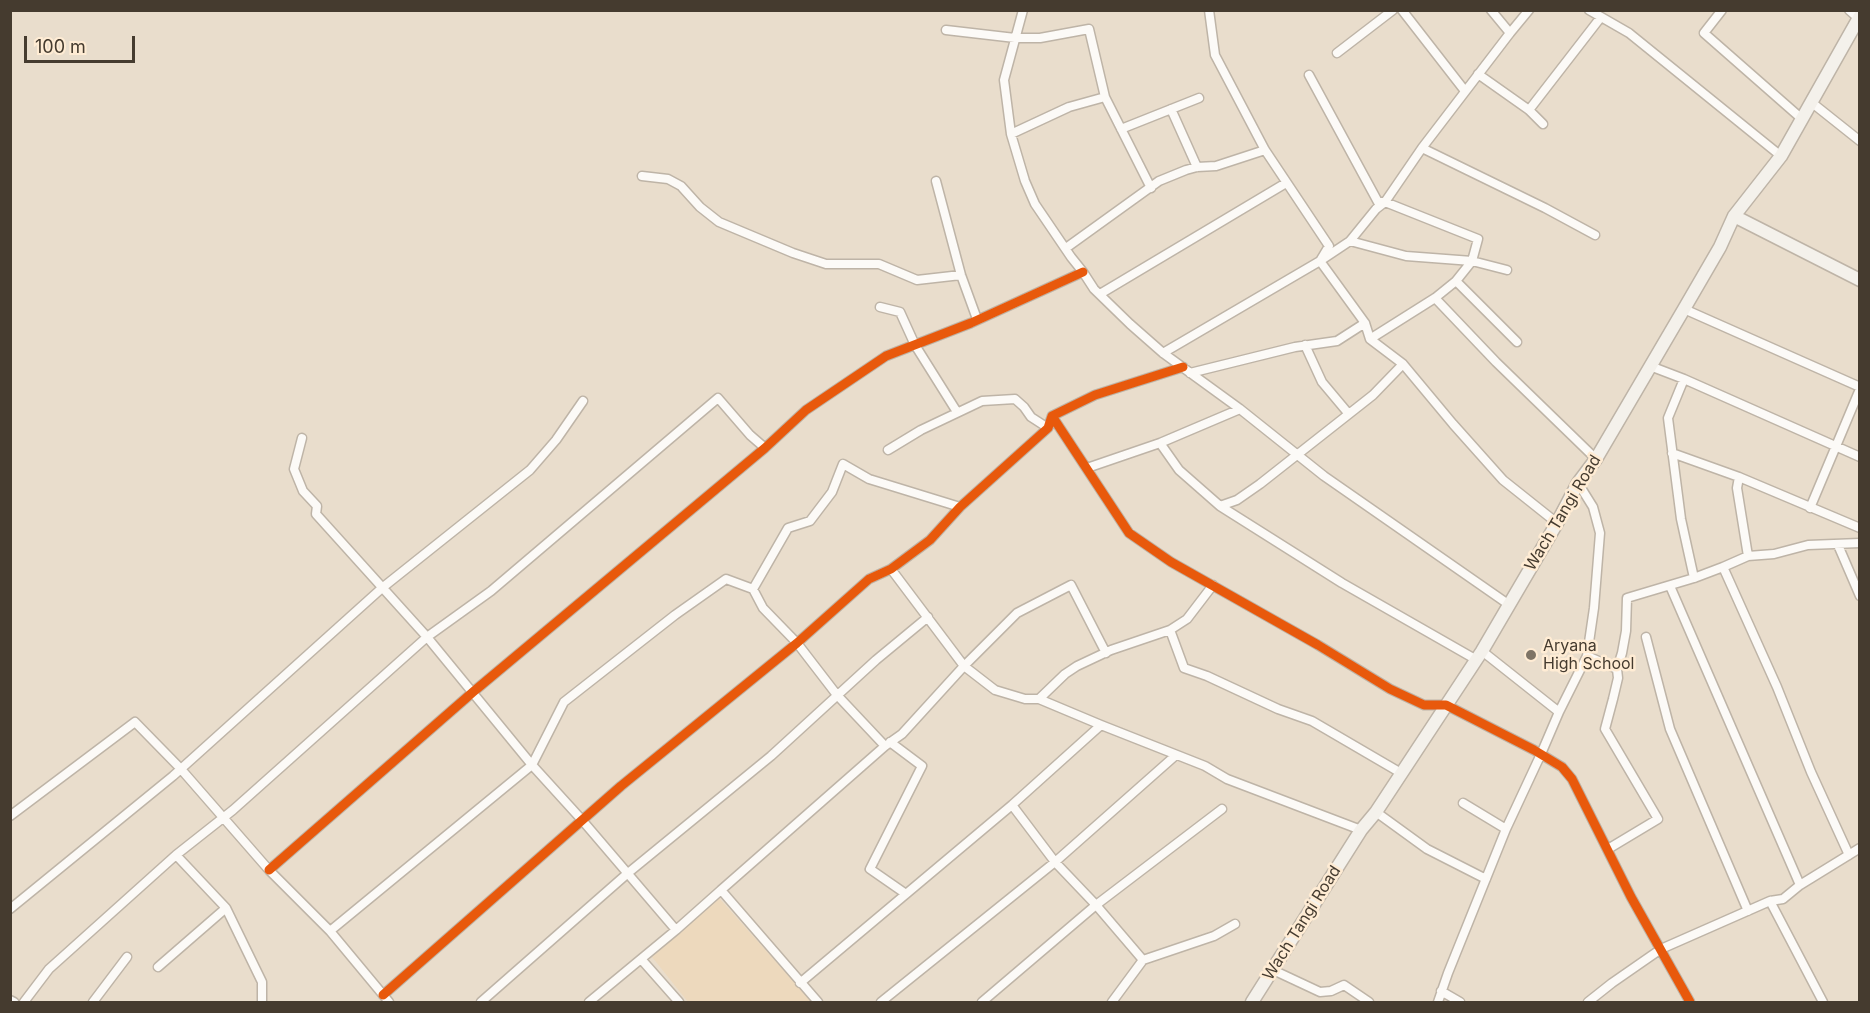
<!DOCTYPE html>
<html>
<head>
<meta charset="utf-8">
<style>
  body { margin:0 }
  #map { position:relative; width:1870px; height:1013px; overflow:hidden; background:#e9ddcc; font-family:Inter,sans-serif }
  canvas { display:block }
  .frame { position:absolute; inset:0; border:12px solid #453b2f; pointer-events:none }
  .scale { position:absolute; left:24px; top:36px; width:111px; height:27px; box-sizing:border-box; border:3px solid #453b2f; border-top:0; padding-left:8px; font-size:18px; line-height:21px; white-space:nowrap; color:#453b2f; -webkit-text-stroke:4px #ffecd4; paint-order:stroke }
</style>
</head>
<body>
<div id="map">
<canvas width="1870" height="1013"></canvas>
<div class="frame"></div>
<div class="scale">100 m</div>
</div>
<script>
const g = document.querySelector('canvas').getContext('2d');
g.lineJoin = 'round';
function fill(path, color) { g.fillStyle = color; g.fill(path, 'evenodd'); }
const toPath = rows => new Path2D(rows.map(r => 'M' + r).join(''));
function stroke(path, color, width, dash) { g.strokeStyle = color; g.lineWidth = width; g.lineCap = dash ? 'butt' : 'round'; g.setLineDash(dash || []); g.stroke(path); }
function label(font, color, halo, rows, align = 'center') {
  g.font = font + ' Inter,sans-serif'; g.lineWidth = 5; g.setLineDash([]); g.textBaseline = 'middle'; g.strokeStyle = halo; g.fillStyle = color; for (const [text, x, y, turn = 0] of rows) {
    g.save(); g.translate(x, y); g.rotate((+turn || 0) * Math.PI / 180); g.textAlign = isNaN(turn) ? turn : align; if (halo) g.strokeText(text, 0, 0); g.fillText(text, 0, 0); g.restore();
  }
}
fill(toPath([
  [719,898,812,1002,688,1002,652,957]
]), '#edd9bd');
const street = toPath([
  [1023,10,1004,80,1011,134,1025,181,1035,204,1071,257,1083,272,1094,289,1130,324,1163,353,1240,409,1324,476,1508,604],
  [1209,10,1215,55,1265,150,1329,246,1320,261,1365,323,1370,339,1403,364,1453,424,1503,480,1557,523],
  [1402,10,1465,91],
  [1491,10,1510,33],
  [1589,10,1629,33,1781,156],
  [1722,10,1704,33,1802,119],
  [1849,10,1858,18],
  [946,30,1015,38,1040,38,1089,29,1105,97,1151,188],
  [1337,53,1393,10],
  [1478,74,1529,110,1543,124],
  [1309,75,1378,202,1385,202,1478,239,1472,261,1456,281,1435,298,1370,339],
  [1811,102,1860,141],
  [1171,109,1197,167],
  [1529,110,1601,17],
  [1121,129,1199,98],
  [1011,134,1069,107,1105,97],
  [1422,148,1545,208,1595,235],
  [642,176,668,179,681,186,700,207,719,222,793,253,826,264,879,264,917,280,961,275],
  [936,181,961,275,977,319],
  [1350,241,1406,256,1472,261,1507,270],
  [1066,248,1159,181,1186,170,1197,167,1216,166,1265,150],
  [1456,281,1517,342],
  [1100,294,1286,183],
  [1435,298,1496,362,1596,459],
  [880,307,900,312,915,345,957,412],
  [1684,309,1860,387],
  [1305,345,1322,382,1348,413],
  [1163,353,1320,261,1350,241,1376,209,1385,202,1422,148,1510,33,1529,10],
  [1650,366,1684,379,1860,457],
  [1190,373,1295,347,1337,341,1365,323],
  [1684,379,1668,418,1681,519,1694,578],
  [1052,416,1129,533,1171,562,1318,645,1390,689,1424,705,1446,705,1534,750,1562,767,1572,779,1631,897,1690,1002],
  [302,438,294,469,303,491,317,506,316,514,427,637,532,765,582,820,676,930],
  [1160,443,1179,470,1220,506,1342,583,1475,659],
  [888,450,921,430,982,401,1015,399,1024,407,1031,417,1048,428],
  [1672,453,1739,477,1860,528],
  [1087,468,1160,443,1240,409],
  [1739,477,1737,488,1748,556],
  [1220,506,1237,500,1260,484,1373,395,1403,364],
  [1810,508,1860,389],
  [1838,545,1860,596],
  [1723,567,1777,687,1811,772,1849,855],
  [891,569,964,666,995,690,1025,699,1039,699,1101,725,1205,766,1227,779,1361,830],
  [1670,586,1800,885],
  [753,589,788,528,810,521,832,492,843,464,869,479,960,507],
  [1170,630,1184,668,1207,676,1278,709,1312,721,1401,773],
  [1646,637,1670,729,1748,911],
  [1482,651,1559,712],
  [1587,656,1617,669],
  [1039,699,1065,674,1077,666,1111,650,1170,630,1187,619,1213,585],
  [890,742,922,766,870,869,906,894],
  [1463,803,1506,829],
  [1012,805,1055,862,1096,905,1143,960],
  [1376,812,1427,849,1486,879],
  [10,816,135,722,180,768,269,870,330,931,389,1002],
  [1608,849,1658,819,1605,729,1613,699,1618,678,1617,669,1622,653,1626,631,1627,598,1694,578,1723,567,1748,556,1774,554,1808,545,1860,543],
  [176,855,226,908,262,982,262,1002],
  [269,870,473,692,765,448,806,410,886,356,971,323,1083,272],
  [721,890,885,746,902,734,964,666,1017,613,1071,585,1106,653],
  [1770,901,1823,1002],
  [10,909,173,776,382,588,530,470,556,440,583,401],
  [330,931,532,765,564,702,675,615,726,579,753,589,763,608,797,643,837,695,885,746],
  [641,959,679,1002],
  [158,967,226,908],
  [1273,970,1320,992,1331,991,1344,985,1369,1002],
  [800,983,1012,805,1101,725],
  [1441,991,1460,1002],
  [383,995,621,786,797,643,869,579,891,569,930,540,960,507,1048,428,1052,416,1095,395,1183,367],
  [10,1000,14,1002],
  [24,1002,49,969,176,855,233,810,427,637,491,591,718,398,750,435,765,448],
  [93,1002,127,957],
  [481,1002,628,873,771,756,876,660,928,617],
  [589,1002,676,930,721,890,818,1002],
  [881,1002,1055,862,1176,755],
  [982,1002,1096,905,1222,809],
  [1112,1002,1143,960,1214,936,1235,924],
  [1438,1002,1448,973,1506,829,1541,754,1559,712,1587,656,1594,608,1600,533,1593,507,1578,483],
  [1588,1002,1612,983,1661,949,1770,901,1783,899,1800,885,1860,848]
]);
const secondary = toPath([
  [1734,216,1860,280],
  [1252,1002,1361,830,1376,812,1482,651,1557,523,1578,483,1596,459,1684,309,1720,247,1734,216,1781,156,1860,16]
]);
stroke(street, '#beb4a7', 11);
stroke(secondary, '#beb4a7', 15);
stroke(street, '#fcfaf7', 8);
stroke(secondary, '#f4f1eb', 12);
stroke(toPath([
  [1052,416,1129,533,1171,562,1318,645,1390,689,1424,705,1446,705,1534,750,1562,767,1572,779,1631,897,1690,1002],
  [269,870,473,692,765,448,806,410,886,356,971,323,1083,272],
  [383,995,621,786,797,643,869,579,891,569,930,540,960,507,1048,428,1052,416,1095,395,1183,367]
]), '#e8590c', 9);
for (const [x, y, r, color] of [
  [1531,655,6,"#7e7466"]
]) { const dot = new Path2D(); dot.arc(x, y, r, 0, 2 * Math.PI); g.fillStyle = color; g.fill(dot); stroke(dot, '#ffecd4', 2); }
label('16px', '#453b2f', '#ffecd4', [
  ["Wach Tangi Road",1563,513,-59],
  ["Wach Tangi Road",1302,923,-58]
]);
label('16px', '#453b2f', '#ffecd4', [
  ["Aryana",1543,646],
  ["High School",1543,664]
], 'left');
</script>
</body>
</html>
